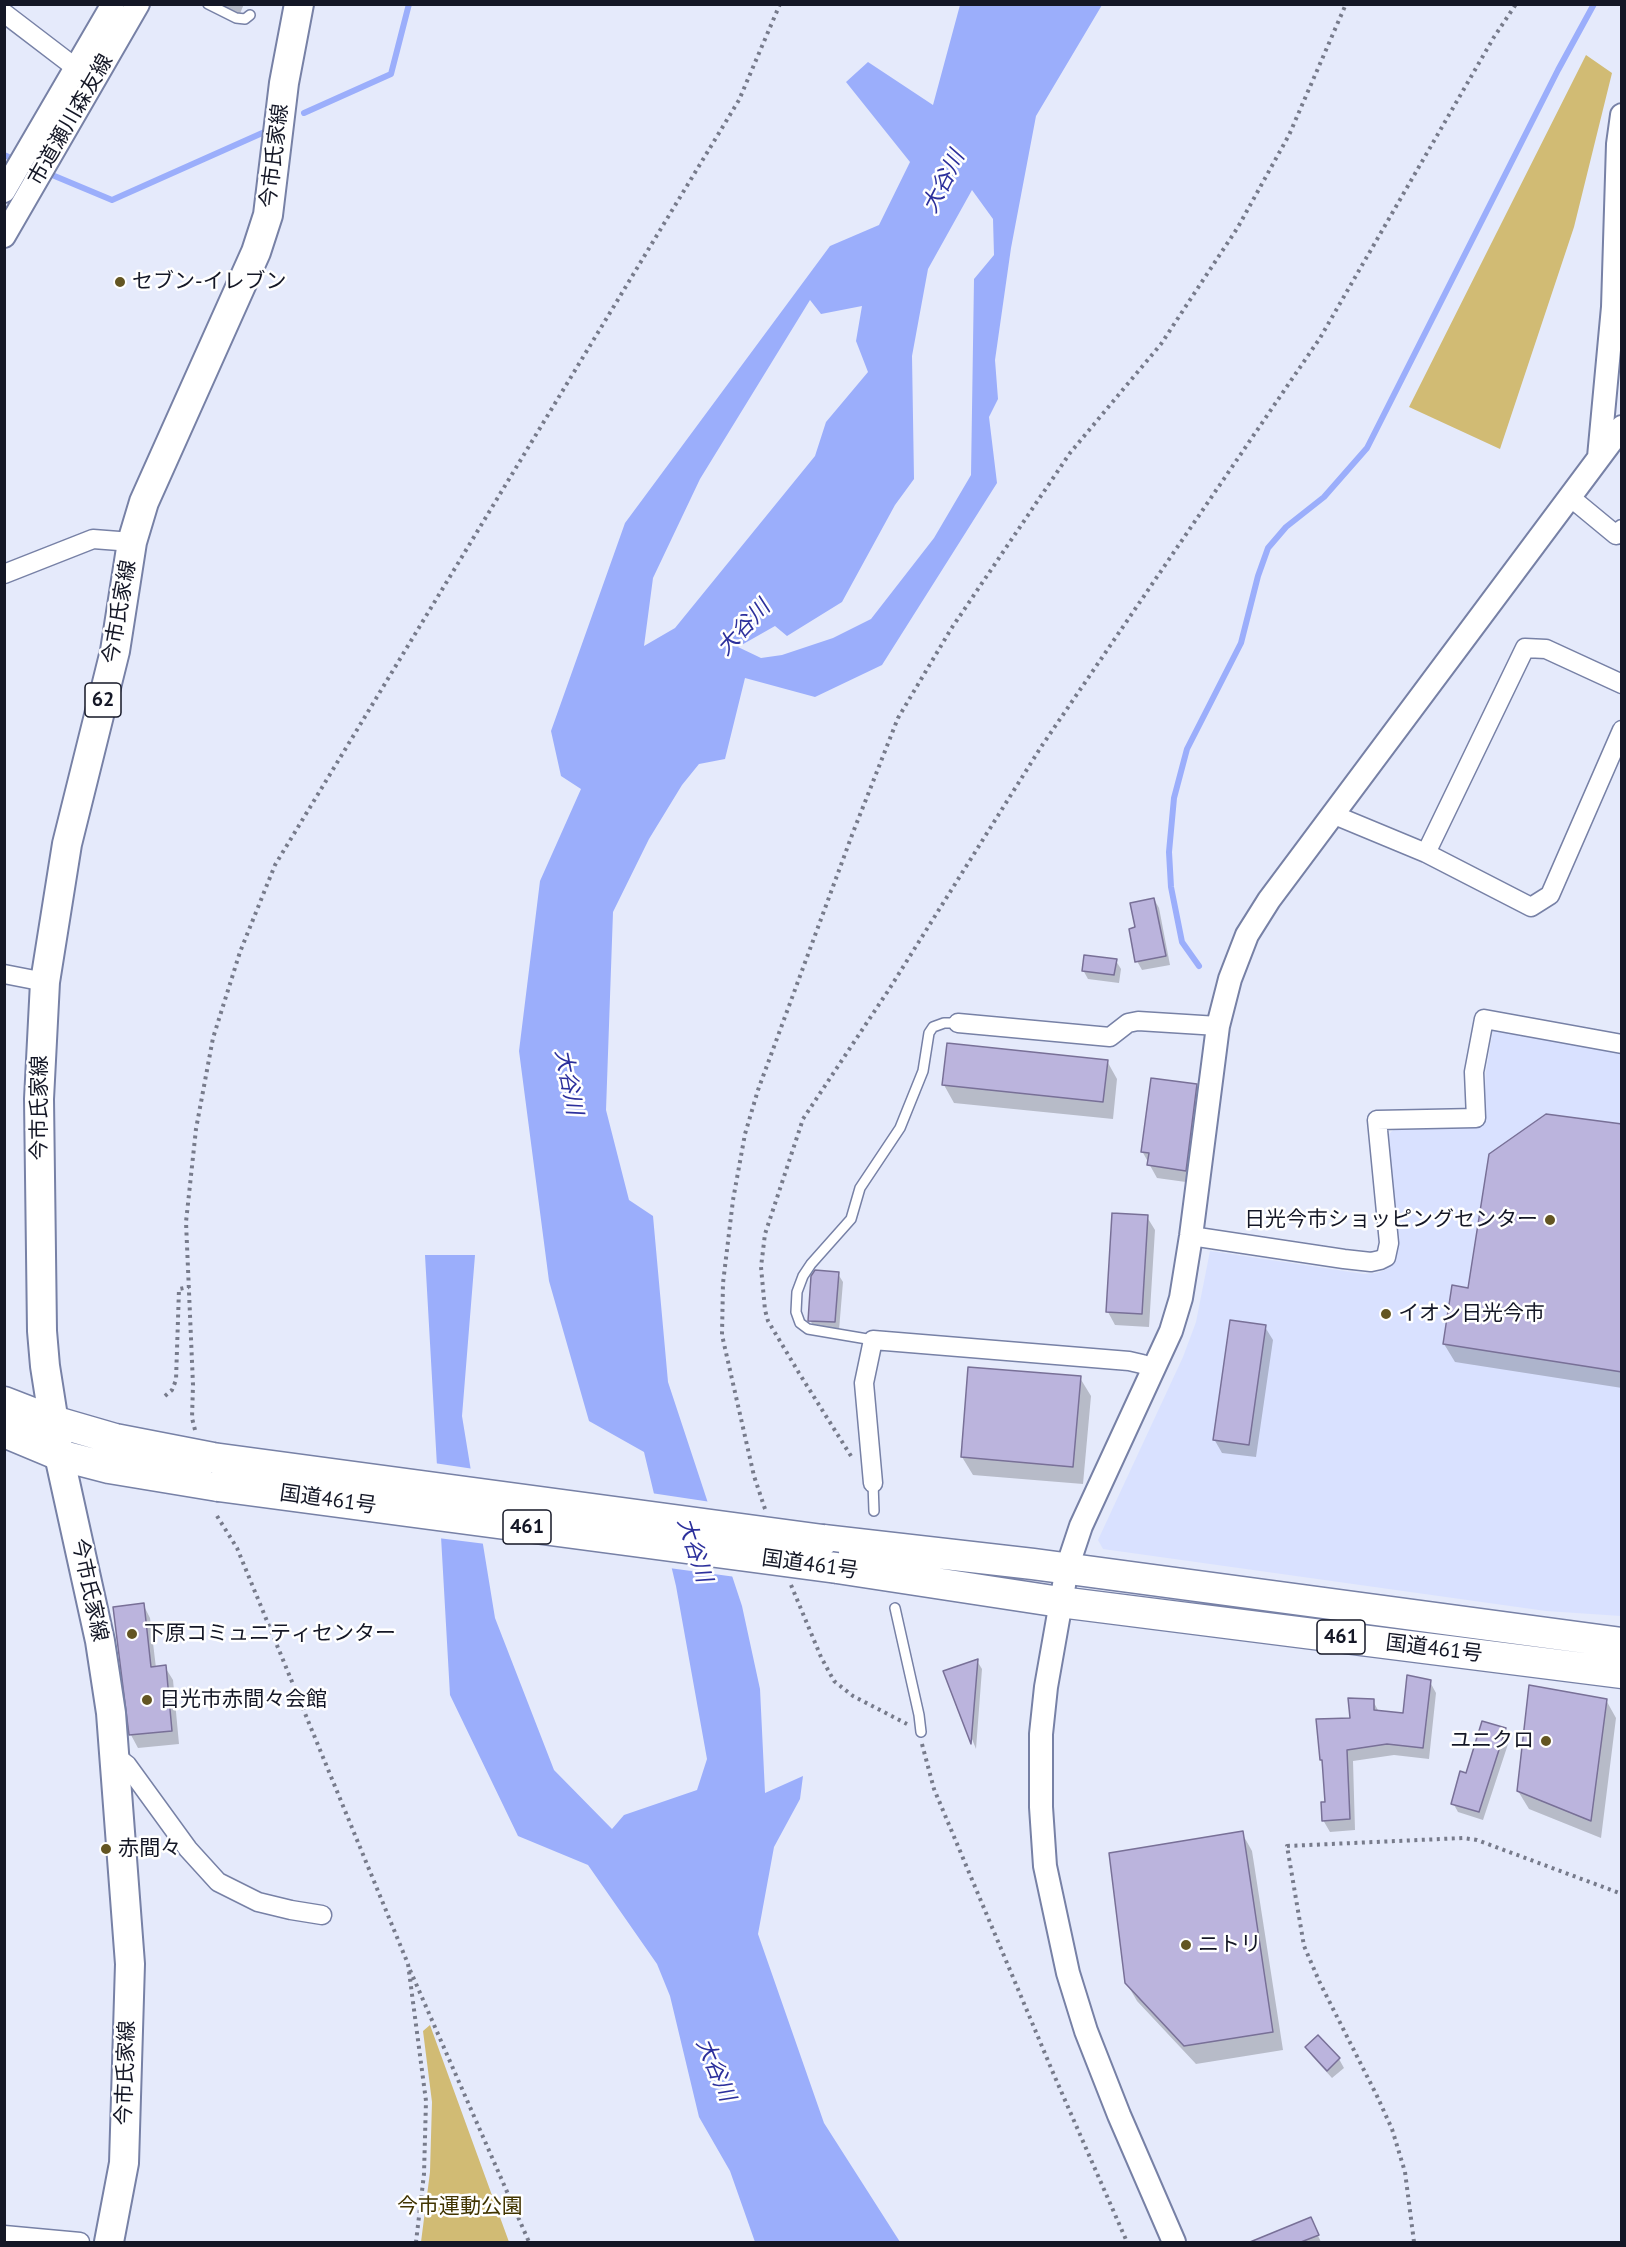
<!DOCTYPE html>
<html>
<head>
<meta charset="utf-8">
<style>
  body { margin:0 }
  #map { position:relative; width:1626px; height:2247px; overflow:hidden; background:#e5eafb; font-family:"PT Sans",sans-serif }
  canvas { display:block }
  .frame { position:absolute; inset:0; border:6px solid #141726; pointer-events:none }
</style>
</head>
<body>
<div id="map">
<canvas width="1626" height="2247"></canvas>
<div class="frame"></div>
</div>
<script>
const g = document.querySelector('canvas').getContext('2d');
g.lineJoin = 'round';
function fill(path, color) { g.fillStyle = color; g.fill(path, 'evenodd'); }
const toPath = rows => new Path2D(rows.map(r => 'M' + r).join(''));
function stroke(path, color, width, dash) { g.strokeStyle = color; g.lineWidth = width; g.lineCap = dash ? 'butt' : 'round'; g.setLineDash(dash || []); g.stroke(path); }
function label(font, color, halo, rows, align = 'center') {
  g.font = font + ' "PT Sans","Noto Sans JP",sans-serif'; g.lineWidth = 5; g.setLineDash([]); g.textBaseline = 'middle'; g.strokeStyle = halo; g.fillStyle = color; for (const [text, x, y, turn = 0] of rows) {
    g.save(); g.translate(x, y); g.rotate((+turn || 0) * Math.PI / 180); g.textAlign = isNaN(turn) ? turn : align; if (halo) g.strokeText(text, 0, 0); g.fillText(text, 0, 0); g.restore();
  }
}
fill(toPath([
  [1493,1030,1621,1052,1621,1616,1546,1611,1103,1549,1098,1540,1183,1357,1196,1322,1210,1251,1364,1274,1377,1273,1385,1270,1393,1263,1383,1141,1393,1130,1483,1126,1486,1071]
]), '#d9e1ff');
fill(toPath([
  [1586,55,1612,73,1574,227,1500,449,1409,407],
  [430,2025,509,2242,421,2242,430,2172,432,2102,423,2031]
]), '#d1bb74');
fill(toPath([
  [960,5,1102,5,1036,116,1011,248,995,360,998,399,989,417,997,483,882,665,815,697,745,678,725,759,699,764,682,785,649,839,613,912,606,1110,629,1200,653,1216,668,1382,742,1606,760,1689,765,1793,803,1776,800,1799,774,1847,758,1934,824,2123,900,2242,755,2242,730,2171,699,2117,670,1996,657,1964,588,1865,518,1836,450,1695,425,1255,475,1255,462,1416,495,1618,554,1770,612,1829,624,1815,697,1790,707,1759,676,1586,644,1452,589,1421,549,1281,519,1051,540,881,581,789,561,776,551,731,625,523,830,246,879,225,910,162,846,82,868,62,933,105],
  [972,190,993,219,994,255,974,279,971,475,934,538,871,619,833,638,782,655,761,658,738,647,775,626,787,636,842,602,895,505,914,479,912,356,928,269],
  [810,300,821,314,862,306,856,341,868,372,826,422,815,456,675,628,644,646,653,578,700,479]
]), '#9baefb');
fill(toPath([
  [434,1463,474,1469,486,1544,438,1538],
  [651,1493,711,1502,736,1577,669,1568]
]), '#e5eafb');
fill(toPath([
  [214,4,244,4,239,16],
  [1154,899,1159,908,1170,965,1142,970,1137,961,1137,929],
  [1116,961,1121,969,1119,983,1088,979,1083,970],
  [1107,1061,1117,1079,1113,1119,954,1103,944,1085],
  [1196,1085,1204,1099,1193,1183,1157,1178,1142,1151],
  [1622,1126,1622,1388,1455,1362,1444,1344,1469,1289],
  [1147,1217,1155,1230,1149,1327,1115,1325,1108,1312],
  [838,1274,843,1282,839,1330,815,1329,810,1320],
  [1265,1327,1273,1340,1256,1457,1222,1453,1214,1439],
  [1080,1378,1091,1396,1083,1484,973,1475,962,1457],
  [143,1604,150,1618,156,1668,165,1667,173,1680,179,1744,138,1748,131,1735],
  [977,1661,982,1669,976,1749,945,1672],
  [1430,1682,1436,1693,1429,1759,1394,1755,1353,1761,1355,1830,1330,1832,1323,1820,1326,1803,1324,1764,1321,1760,1352,1720,1373,1701,1379,1712,1404,1714],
  [1606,1700,1616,1718,1601,1838,1529,1809,1518,1791],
  [1505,1729,1510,1738,1483,1820,1458,1812,1453,1803,1467,1774],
  [1242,1833,1252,1851,1283,2050,1196,2064,1137,2001,1126,1982],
  [1318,2037,1339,2059,1344,2068,1332,2078,1312,2056,1307,2048],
  [1310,2219,1321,2242,1253,2242]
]), '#0003');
stroke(toPath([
  [304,113,391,74,409,4],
  [4,155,16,160],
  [45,172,112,200,269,130],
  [1199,966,1182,942,1171,887,1169,852,1174,798,1187,749,1241,643,1258,576,1268,548,1286,527,1324,497,1367,448,1558,70,1594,4]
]), '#9baefb', 6);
const building = toPath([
  [1154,898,1166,956,1135,962,1129,929,1135,927,1130,903,1154,898],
  [1084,955,1117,959,1114,975,1082,971,1084,955],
  [947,1043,1108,1060,1103,1102,942,1085,947,1043],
  [1151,1078,1197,1084,1186,1171,1147,1165,1149,1153,1141,1152,1151,1078],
  [1546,1114,1622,1124,1622,1372,1443,1344,1452,1285,1468,1288,1489,1154,1546,1114],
  [1112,1213,1148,1215,1142,1314,1106,1312,1112,1213],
  [815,1270,839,1272,835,1322,808,1321,811,1276,815,1270],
  [1230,1320,1266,1325,1249,1445,1213,1440,1230,1320],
  [968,1367,1081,1376,1073,1467,961,1457,968,1367],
  [144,1603,151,1667,166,1665,172,1731,129,1735,113,1607,144,1603],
  [978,1659,971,1744,943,1671,978,1659],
  [1407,1675,1431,1680,1423,1748,1387,1744,1347,1750,1350,1819,1322,1821,1321,1802,1325,1802,1322,1760,1320,1760,1316,1719,1350,1718,1348,1698,1374,1699,1374,1710,1403,1713,1407,1675],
  [1529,1685,1607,1699,1591,1821,1517,1791,1529,1685],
  [1482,1721,1506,1728,1479,1812,1451,1804,1460,1771,1466,1773,1482,1721],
  [1243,1831,1273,2032,1184,2046,1125,1983,1109,1853,1243,1831],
  [1318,2035,1340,2058,1327,2071,1305,2047,1318,2035],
  [1311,2217,1319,2235,1301,2242,1250,2242,1311,2217]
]);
fill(building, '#bbb4dd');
stroke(building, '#787097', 1.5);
const service = toPath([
  [208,4,236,18,245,19,250,15],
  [873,1340,808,1329,800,1323,796,1312,797,1292,803,1276,811,1264,851,1219,860,1188,900,1128,923,1071,929,1033,933,1027,944,1023,958,1023],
  [873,1483,874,1511],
  [895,1608,919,1715,921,1732]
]);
const minor = toPath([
  [4,13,76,68],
  [1570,497,1616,535,1622,529],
  [4,574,93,539,132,542],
  [1332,814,1426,853,1531,907,1550,895,1622,730],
  [1426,853,1525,648,1546,649,1622,684],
  [4,974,45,982],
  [958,1023,1110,1037,1128,1023,1138,1021,1218,1026],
  [1191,1236,1344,1259,1371,1262,1380,1260,1386,1257,1389,1243,1377,1120,1476,1118,1474,1072,1484,1019,1622,1044],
  [873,1483,864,1383,873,1340,1129,1361,1142,1364,1155,1369],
  [114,1755,127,1765,188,1849,218,1882,258,1902,291,1910,322,1915],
  [4,2235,80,2242]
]);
const tertiary = toPath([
  [4,191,113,4],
  [4,236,138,4],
  [1599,457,1613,307,1618,144,1622,115],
  [1174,2242,1119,2115,1086,2031,1068,1973,1045,1866,1041,1807,1041,1734,1046,1687,1067,1568,1081,1526,1171,1331,1181,1298,1191,1236,1218,1026,1230,979,1247,935,1269,900,1622,427]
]);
const primary = toPath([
  [109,2242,124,2163,130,1964,111,1713,100,1641,59,1455,45,1366,42,1331,39,1099,45,982,67,844,115,651,132,542,144,502,256,252,268,215,284,83,299,4]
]);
const trunk = toPath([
  [4,1402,53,1421,115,1439,213,1458],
  [4,1432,59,1455,109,1468,218,1486],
  [823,1540,1033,1564,1622,1643],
  [837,1568,1060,1602,1622,1673]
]);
stroke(service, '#7781a6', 12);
stroke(minor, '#7781a6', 21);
stroke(tertiary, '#7781a6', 26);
stroke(primary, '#7781a6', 32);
stroke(trunk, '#7781a6', 33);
stroke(toPath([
  [165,1396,172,1390,176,1380,179,1289,189,1287],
  [195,1430,192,1418,193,1385,186,1222,196,1129,213,1038,240,952,275,865,739,100,780,4],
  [851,1456,799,1373,768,1321,765,1310,761,1267,765,1234,803,1119,888,991,1041,747,1320,338,1494,37,1516,4],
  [765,1509,754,1476,722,1335,723,1283,733,1200,745,1134,758,1090,852,835,898,718,951,629,1070,453,1161,344,1238,227,1289,135,1346,4],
  [217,1516,237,1548,408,1964,426,2101,424,2174,416,2242],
  [791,1585,821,1657,834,1681,853,1696,907,1724],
  [922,1744,934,1789,1054,2075,1127,2242],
  [410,1970,529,2242],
  [1414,2242,1405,2172,1392,2129,1377,2096,1320,1983,1304,1946,1287,1846,1463,1838,1477,1840,1622,1894]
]), '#777b8b', 4, [3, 4.5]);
stroke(service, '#fff', 9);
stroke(minor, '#fff', 18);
stroke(tertiary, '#fff', 22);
stroke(primary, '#fff', 28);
stroke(trunk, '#fff', 30);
const trunkBridge = toPath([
  [213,1458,823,1540],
  [218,1486,837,1568]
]);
stroke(trunkBridge, '#7781a6', 33, []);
stroke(trunkBridge, '#fff', 30);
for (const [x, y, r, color] of [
  [120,282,6,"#635522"],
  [1550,1220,6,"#635522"],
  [1386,1314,6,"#635522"],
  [132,1634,6,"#635522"],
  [147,1700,6,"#635522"],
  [1546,1741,6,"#635522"],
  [106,1849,6,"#635522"],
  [1186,1945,6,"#635522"]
]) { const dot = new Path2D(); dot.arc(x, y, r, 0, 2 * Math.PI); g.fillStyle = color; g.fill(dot); stroke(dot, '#fff', 2); }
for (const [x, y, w] of [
  [103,700,36],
  [527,1527,48],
  [1341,1637,48]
]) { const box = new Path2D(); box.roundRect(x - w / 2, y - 17, w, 34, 4.5); g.fillStyle = '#fff'; g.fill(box); stroke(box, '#141726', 1.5); }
label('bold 20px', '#141726', null, [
  ["62",103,700],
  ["461",527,1527],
  ["461",1341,1637]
]);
label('21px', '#141726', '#fff', [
  ["市道瀬川森友線",71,120,-60],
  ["今市氏家線",275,156,-83],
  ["今市氏家線",120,612,-80],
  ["今市氏家線",40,1108,-90],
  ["国道461号",328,1500,8],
  ["国道461号",810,1565,8],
  ["今市氏家線",89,1590,78],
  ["国道461号",1434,1649,7],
  ["今市氏家線",126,2073,-88]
]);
label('21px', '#141726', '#fff', [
  ["セブン-イレブン",132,282],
  ["日光今市ショッピングセンター",1538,1220,"right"],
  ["イオン日光今市",1398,1314],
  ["下原コミュニティセンター",144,1634],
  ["日光市赤間々会館",159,1700],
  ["ユニクロ",1534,1741,"right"],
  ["赤間々",118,1849],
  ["ニトリ",1198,1945]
], 'left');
label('21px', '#413400', '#fff', [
  ["今市運動公園",460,2207]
]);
label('italic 22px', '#2c309c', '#fff', [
  ["大谷川",944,182,-63],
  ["大谷川",744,628,-47],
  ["大谷川",568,1082,79],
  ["大谷川",694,1550,72],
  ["大谷川",715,2070,67]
]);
</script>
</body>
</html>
